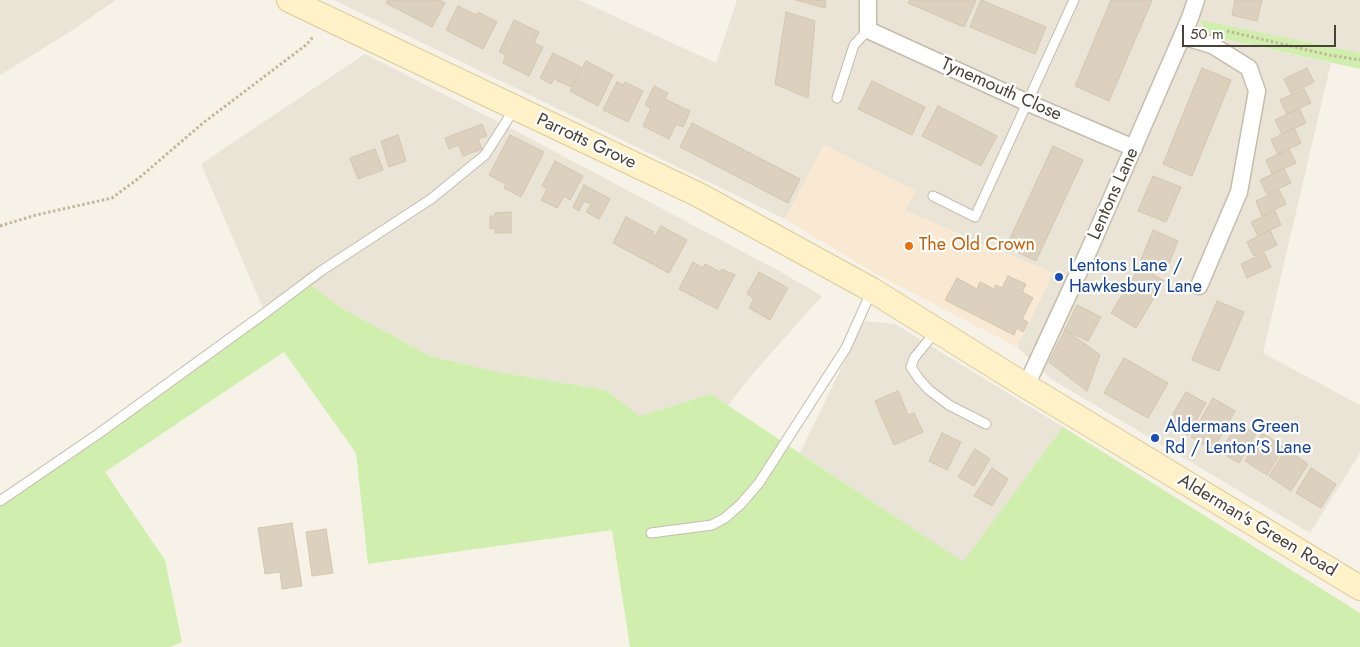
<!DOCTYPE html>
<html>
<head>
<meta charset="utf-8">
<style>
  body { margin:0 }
  #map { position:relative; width:1360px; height:647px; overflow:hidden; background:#f6f2e8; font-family:Jost,sans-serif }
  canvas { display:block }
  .scale { position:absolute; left:1182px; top:25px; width:154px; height:22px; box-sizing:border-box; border:2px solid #4a4236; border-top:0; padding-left:6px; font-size:15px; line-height:18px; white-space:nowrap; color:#4a4236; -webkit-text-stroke:4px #fff; paint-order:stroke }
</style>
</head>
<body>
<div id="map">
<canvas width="1360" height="647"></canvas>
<div class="scale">50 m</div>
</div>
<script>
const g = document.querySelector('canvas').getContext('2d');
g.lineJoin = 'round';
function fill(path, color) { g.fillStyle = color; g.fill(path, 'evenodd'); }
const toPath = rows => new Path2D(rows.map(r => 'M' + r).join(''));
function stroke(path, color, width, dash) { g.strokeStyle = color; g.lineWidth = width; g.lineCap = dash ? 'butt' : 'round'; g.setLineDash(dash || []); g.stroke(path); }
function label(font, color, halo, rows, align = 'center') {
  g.font = font + ' Jost,sans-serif'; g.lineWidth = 4.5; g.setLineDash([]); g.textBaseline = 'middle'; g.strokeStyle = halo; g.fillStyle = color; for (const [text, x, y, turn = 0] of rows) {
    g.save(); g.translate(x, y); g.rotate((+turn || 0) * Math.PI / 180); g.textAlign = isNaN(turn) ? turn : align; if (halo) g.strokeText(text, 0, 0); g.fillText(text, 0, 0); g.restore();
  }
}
fill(toPath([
  [0,0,116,0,71,31,0,75],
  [334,0,579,0,716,63,737,0,1360,0,1360,53,1200,21,1207,35,1331,63,1263,353,1360,405,1360,453,1310,533,1051,379,1017,347,1053,273,905,211,915,191,824,145,785,219],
  [365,54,516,131,779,271,822,296,749,378,728,406,711,394,640,416,606,390,498,372,430,356,340,307,306,281,265,313,201,164],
  [864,321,895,324,1063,427,963,563,800,453]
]), '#eae4d6');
fill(toPath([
  [824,145,916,191,905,211,1053,273,1017,347,876,274,785,219]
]), '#f9e9d2');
fill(toPath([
  [1200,20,1360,53,1360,69,1207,35],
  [306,281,340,307,430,356,498,372,606,390,640,416,711,394,963,562,1063,427,1360,613,1360,647,630,647,612,530,368,564,356,453,284,352,105,472,165,560,182,642,170,647,0,647,0,501]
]), '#d0eead');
const building = toPath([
  [388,0,439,0,445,3,432,27,386,3,388,0],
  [796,0,826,0,825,8,796,0],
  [910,0,976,0,964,27,908,3,910,0],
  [981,0,1046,27,1035,54,970,27,981,0],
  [1111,0,1152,0,1109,101,1075,86,1111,0],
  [1235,0,1262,0,1257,21,1232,15,1235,0],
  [458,6,476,15,478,12,497,22,483,49,446,30,458,6],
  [786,12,815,21,808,98,775,84,786,12],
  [514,20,539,32,534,43,543,47,529,76,503,63,506,55,499,52,514,20],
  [553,53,581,67,571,87,554,79,551,84,540,78,553,53],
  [586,61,613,75,598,106,570,91,586,61],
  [1202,68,1231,80,1192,176,1163,164,1202,68],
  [1307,68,1314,82,1291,93,1284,79,1307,68],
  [872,81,925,107,912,135,858,109,872,81],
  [617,82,623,85,625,82,643,91,628,122,603,110,617,82],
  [654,86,668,93,665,99,690,111,683,127,676,124,669,139,643,126,651,108,645,105,654,86],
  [1304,89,1311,103,1287,114,1280,100,1304,89],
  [938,106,997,136,981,166,922,136,938,106],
  [1299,108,1306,123,1282,134,1275,120,1299,108],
  [692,123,800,179,788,203,680,147,692,123],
  [482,124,487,136,478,139,482,149,463,156,459,145,449,149,445,138,482,124],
  [1294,128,1301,143,1278,154,1271,140,1294,128],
  [398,135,406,161,389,167,381,141,398,135],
  [510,135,544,152,521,197,504,188,506,184,489,175,510,135],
  [1053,146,1083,160,1036,261,1006,247,1053,146],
  [375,149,383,170,358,179,350,158,375,149],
  [1289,149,1296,163,1272,174,1266,160,1289,149],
  [555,161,583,176,570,200,564,196,557,208,541,200,547,189,542,186,555,161],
  [1284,169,1291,183,1267,194,1260,180,1284,169],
  [1153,176,1181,187,1166,222,1138,211,1153,176],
  [584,185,610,199,599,219,586,212,591,204,584,201,579,211,573,207,584,185],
  [1279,190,1286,204,1262,216,1256,201,1279,190],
  [1275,211,1281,225,1258,236,1251,222,1275,211],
  [511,212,511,233,495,233,495,228,490,229,490,216,495,216,495,213,511,212],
  [626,217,654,232,652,234,655,236,661,226,687,240,669,273,613,243,626,217],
  [1153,230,1178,241,1166,271,1141,260,1153,230],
  [1270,230,1277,245,1254,256,1247,242,1270,230],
  [1264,253,1271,267,1247,278,1241,264,1264,253],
  [693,262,703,268,705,264,720,272,722,269,735,275,717,309,679,289,693,262],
  [1140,266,1164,281,1136,328,1111,313,1140,266],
  [759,272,788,288,770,320,749,308,754,298,747,294,759,272],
  [1008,276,1026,284,1022,292,1033,298,1022,319,1028,322,1023,332,1017,328,1014,335,945,300,957,278,977,289,980,282,994,289,996,285,1002,288,1008,276],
  [1217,301,1244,312,1219,371,1192,360,1217,301],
  [1077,305,1101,317,1088,341,1065,330,1077,305],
  [1065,330,1100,355,1087,391,1049,362,1065,330],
  [1124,358,1168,383,1148,418,1104,393,1124,358],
  [898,391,908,415,914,413,923,432,894,445,875,401,898,391],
  [1186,392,1206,403,1188,435,1167,424,1186,392],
  [1213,398,1235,411,1213,450,1191,437,1213,398],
  [1238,423,1256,434,1239,463,1220,452,1238,423],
  [942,433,961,442,947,470,929,461,942,433],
  [1262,433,1284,447,1267,475,1245,461,1262,433],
  [975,449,990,459,974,486,958,477,975,449],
  [1286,449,1308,464,1291,491,1269,476,1286,449],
  [992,468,1008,479,992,506,974,496,992,468],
  [1311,468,1336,484,1321,508,1296,493,1311,468],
  [292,523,302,586,282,589,280,572,265,574,258,528,292,523],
  [326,529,333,573,312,576,306,532,326,529]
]);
fill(building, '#dcd0bf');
stroke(building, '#d4c6af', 1);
const service = toPath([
  [837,98,854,45,868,30],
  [933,196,975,217,1074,0],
  [937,330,914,358,911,367,919,379,929,390,949,405,986,424],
  [0,501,98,434,265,313,321,271,431,199,485,155,515,108],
  [651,533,712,525,725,518,741,504,759,483,846,348,872,290]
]);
const minor = toPath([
  [868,0,868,30,1026,102,1134,148],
  [1182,36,1212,45,1249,68,1257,91,1239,192,1199,286],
  [1026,386,1089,250,1190,18,1196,0]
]);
const secondary = toPath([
  [289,0,699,195,872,290,1026,386,1360,588]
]);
stroke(service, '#c5bdac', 11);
stroke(minor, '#c5bdac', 19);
stroke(secondary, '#deca95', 26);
stroke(toPath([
  [1227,31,1329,55,1360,60],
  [0,226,36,215,112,198,139,178,203,123,306,45,314,36]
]), '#c6b699', 3, [2.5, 2.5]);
stroke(service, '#fff', 9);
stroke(minor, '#fff', 16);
stroke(secondary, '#fff2c9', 24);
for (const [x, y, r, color] of [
  [909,246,5,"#e8710a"],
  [1059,277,5,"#1a4fb4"],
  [1155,438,5,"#1a4fb4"]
]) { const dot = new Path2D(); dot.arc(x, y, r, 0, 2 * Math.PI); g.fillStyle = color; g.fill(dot); stroke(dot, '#fff', 2); }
label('18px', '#4a4236', '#fff', [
  ["Tynemouth Close",1001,90,24],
  ["Parrotts Grove",586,142,25],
  ["Lentons Lane",1114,194,-66],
  ["Alderman's Green Road",1257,526,31]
]);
label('18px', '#c56008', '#fff', [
  ["The Old Crown",919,246]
], 'left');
label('18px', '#164399', '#fff', [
  ["Lentons Lane /",1069,267],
  ["Hawkesbury Lane",1069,288],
  ["Aldermans Green",1165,428],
  ["Rd / Lenton'S Lane",1165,449]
], 'left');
</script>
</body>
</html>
